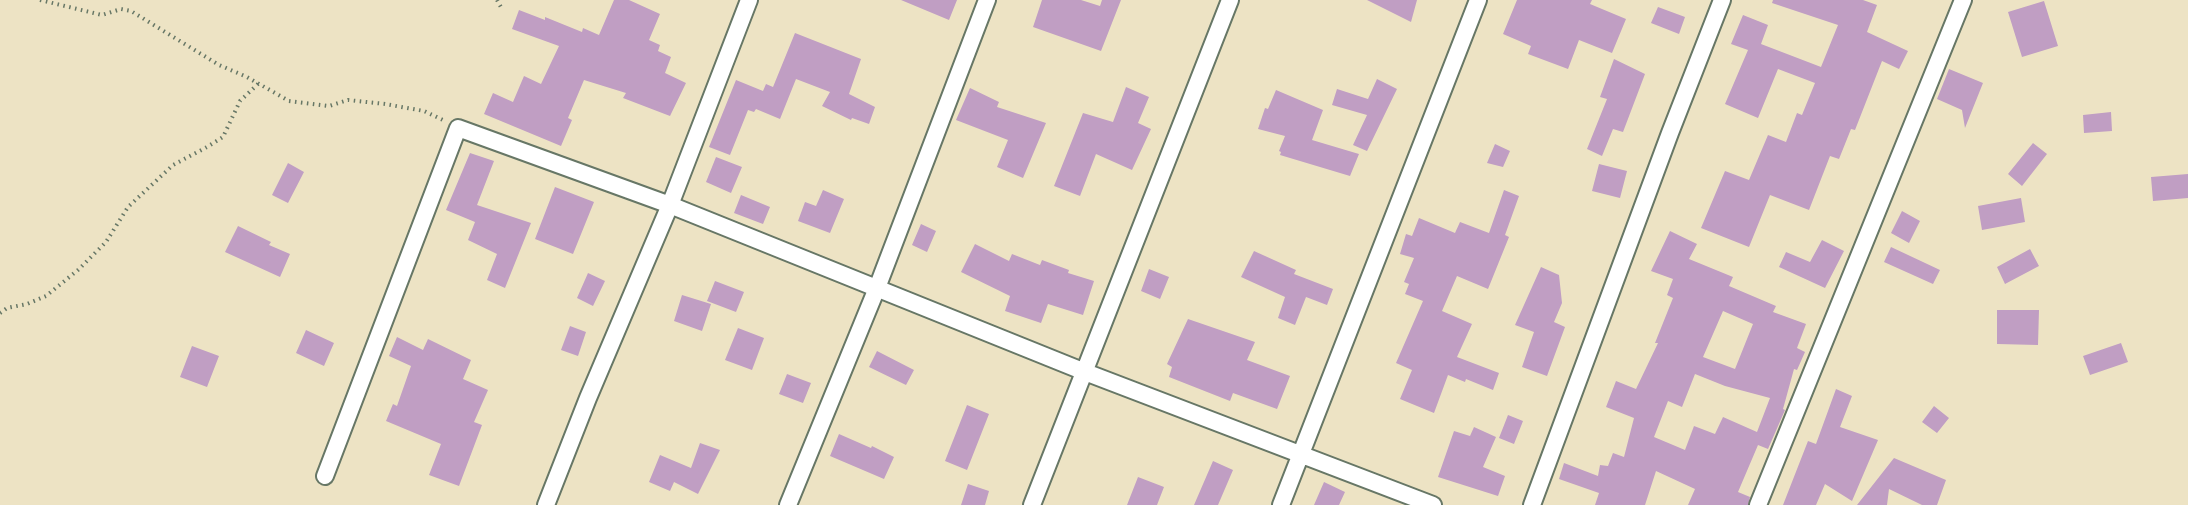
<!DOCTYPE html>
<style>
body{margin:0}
canvas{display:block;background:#ede3c4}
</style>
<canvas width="2188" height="505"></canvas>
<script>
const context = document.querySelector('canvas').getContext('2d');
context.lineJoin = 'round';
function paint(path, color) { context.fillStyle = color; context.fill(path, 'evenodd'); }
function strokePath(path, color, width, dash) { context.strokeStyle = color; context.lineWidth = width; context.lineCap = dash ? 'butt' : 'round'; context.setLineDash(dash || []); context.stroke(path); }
const building = new Path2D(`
 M614,0H629L660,14L649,40L660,45L658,51L671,57L665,73L686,83L670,116L623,98L626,93L584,80L568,118L572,120L561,146L484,114L493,93L513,102L524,76L541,84L559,46L512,29L519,10L545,20V17L582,32L583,28L599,35Z
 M901,0H957L949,20Z
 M1042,0H1081L1100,6L1102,0H1121L1101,51L1033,27Z
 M1367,0H1417L1411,22Z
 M1517,0H1592L1590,4L1626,19L1612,53L1579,40L1568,69L1528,54L1531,46L1503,34Z
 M1773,0H1863L1877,5L1867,32L1908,51L1899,69L1882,61L1855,130L1851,129L1839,159L1830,156L1809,210L1770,195L1749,247L1701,228L1725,171L1749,180L1768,135L1786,142L1797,113L1802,115L1815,83L1778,69L1758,118L1725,104L1748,50L1731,44L1743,15L1768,25L1761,44L1821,67L1838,25L1772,3Z
 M2044,1L2058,46L2022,57L2008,12Z
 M1658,7L1685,17L1679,34L1651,23Z
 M795,33L861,59L849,94L875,107L869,124L852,118L851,120L822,106L830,92L796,79L780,119L756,109L754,112L748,110L730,155L709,147L736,80L763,91L766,84L773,87Z
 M1614,59L1645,74L1623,132L1613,129L1602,156L1587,149L1607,99L1600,97Z
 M1949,69L1983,83L1965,128L1962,110L1937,99Z
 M1377,79L1397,89L1367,151L1353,145L1367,115L1332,105L1337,89L1368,99Z
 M1126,87L1149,97L1138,123L1151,129L1132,170L1096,154L1080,196L1054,186L1083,113L1113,122Z
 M970,88L999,102L997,107L1046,123L1023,178L997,167L1008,140L956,120Z
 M1276,90L1323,110L1312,140L1359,154L1350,176L1280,155L1281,152L1279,151L1285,136L1258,129L1265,108L1268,109Z
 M2111,112L2112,131L2084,133L2083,115Z
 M2033,143L2047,154L2022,186L2008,174Z
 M1495,144L1510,151L1503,167L1487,163Z
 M470,153L494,161L477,205L531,223L505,288L487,280L497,254L468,240L475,222L446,210Z
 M716,157L742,167L731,193L706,182Z
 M288,163L304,172L288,203L272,195Z
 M1599,164L1627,171L1620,198L1592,191Z
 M2188,174V198L2153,201L2151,177Z
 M555,187L594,202L573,254L535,239Z
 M823,190L844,199L830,233L798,221L805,202L816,206Z
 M1504,190L1519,196L1505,235L1509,237L1488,289L1457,276L1442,311L1472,324L1457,357L1499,373L1493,390L1466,379L1465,382L1448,375L1434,413L1400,399L1412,370L1396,363L1423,301L1405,294L1409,284L1404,282L1414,258L1400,254L1406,234L1412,236L1419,218L1455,233L1460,222L1489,233Z
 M741,195L770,207L763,224L734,213Z
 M2021,198L2025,222L1982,230L1978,206Z
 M1902,211L1920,221L1909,243L1891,233Z
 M921,224L936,231L927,252L912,245Z
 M238,226L271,242L269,245L290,254L280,277L225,252Z
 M1670,231L1697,244L1689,259L1733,277L1729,286L1776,306L1773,312L1806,324L1797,348L1805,352L1797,370L1794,369L1783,409L1785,410L1768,449L1758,445L1738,492L1750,497L1748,505H1688L1695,489L1656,471L1645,505H1595L1599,493L1559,479L1564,463L1598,476L1600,465L1608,466L1613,453L1624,457L1634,418L1606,407L1616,381L1636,389L1658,343H1655L1673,298L1667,295L1673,279L1651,271ZM1723,311L1753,324L1735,369L1703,357ZM1695,374L1725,386L1770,398L1757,432L1723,417L1715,434L1694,426L1685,450L1654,437L1668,401L1682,407Z
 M1822,240L1844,251L1825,288L1779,267L1786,252L1810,262Z
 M975,244L1009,261L1012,254L1040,265L1042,260L1069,270L1068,273L1094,281L1083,315L1048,304L1041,323L1005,311L1010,296L961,272Z
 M1891,247L1940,270L1933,284L1884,262Z
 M2030,249L2039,266L2005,284L1997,267Z
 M1254,251L1296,270L1294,274L1333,289L1327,305L1306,297L1295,325L1278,318L1285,297L1241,277Z
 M1541,267L1559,275L1562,303L1554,322L1565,327L1547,376L1522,367L1534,332L1515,325Z
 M1149,269L1169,277L1160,299L1141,291Z
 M588,273L605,281L593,306L577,298Z
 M715,281L744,292L736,312L707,301Z
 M682,295L711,304L702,331L674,321Z
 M1997,310H2039L2038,345L1997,344Z
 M1188,319L1255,342L1247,360L1290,376L1277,409L1233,393L1230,401L1169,377L1172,367L1167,364Z
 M570,326L586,332L578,356L561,350Z
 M738,328L764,338L752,370L725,360Z
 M306,330L334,343L324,366L296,353Z
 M397,337L423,350L428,339L471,360L463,379L488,390L474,422L482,425L459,486L429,475L441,444L386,421L393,404L397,406L411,366L389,356Z
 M2121,343L2128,362L2090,375L2083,356Z
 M192,346L219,356L207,387L180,377Z
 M877,351L914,370L906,385L869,367Z
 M787,374L811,383L803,403L779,394Z
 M1836,389L1852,396L1840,427L1878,440L1852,501L1825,484L1816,505H1783L1808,441L1816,444Z
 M967,405L989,414L967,470L945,461Z
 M1934,406L1949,418L1937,433L1922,422Z
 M1508,415L1523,421L1514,444L1499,438Z
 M1474,427L1496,437L1483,467L1505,476L1498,496L1438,477L1454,431L1470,436Z
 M839,434L871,448L872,446L894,457L884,479L830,456Z
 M700,443L720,450L698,494L674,482L670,491L649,482L660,455L691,468Z
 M1894,458L1946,480L1937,505H1922L1889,489L1887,505H1857Z
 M1213,461L1233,470L1218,505H1194Z
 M1138,477L1164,487L1157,505H1127Z
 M1324,482L1345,492L1339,505H1314Z
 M968,484L989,491L985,505H961Z`);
const path = new Path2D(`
 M40,0L102,15L121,9L131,11L219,65L247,77L289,101L329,106L348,100L385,104L424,111L443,120
 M497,0L502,9
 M0,313L7,308L27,304L46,296L78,270L106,242L128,207L173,165L207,147L223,137L240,101L259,83`);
const street = new Path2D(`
 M325,476L458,128L670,205L1085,372L1433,505
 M546,505L588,398L670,205L749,0
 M788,505L877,288L987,0
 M1032,505L1230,0
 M1281,505L1478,0
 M1532,505L1670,133L1722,0
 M1758,505L1963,0`);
paint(building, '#c09ec3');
strokePath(street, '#677766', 20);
strokePath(path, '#677766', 4, [1.5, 4.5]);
strokePath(street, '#fff', 16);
</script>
